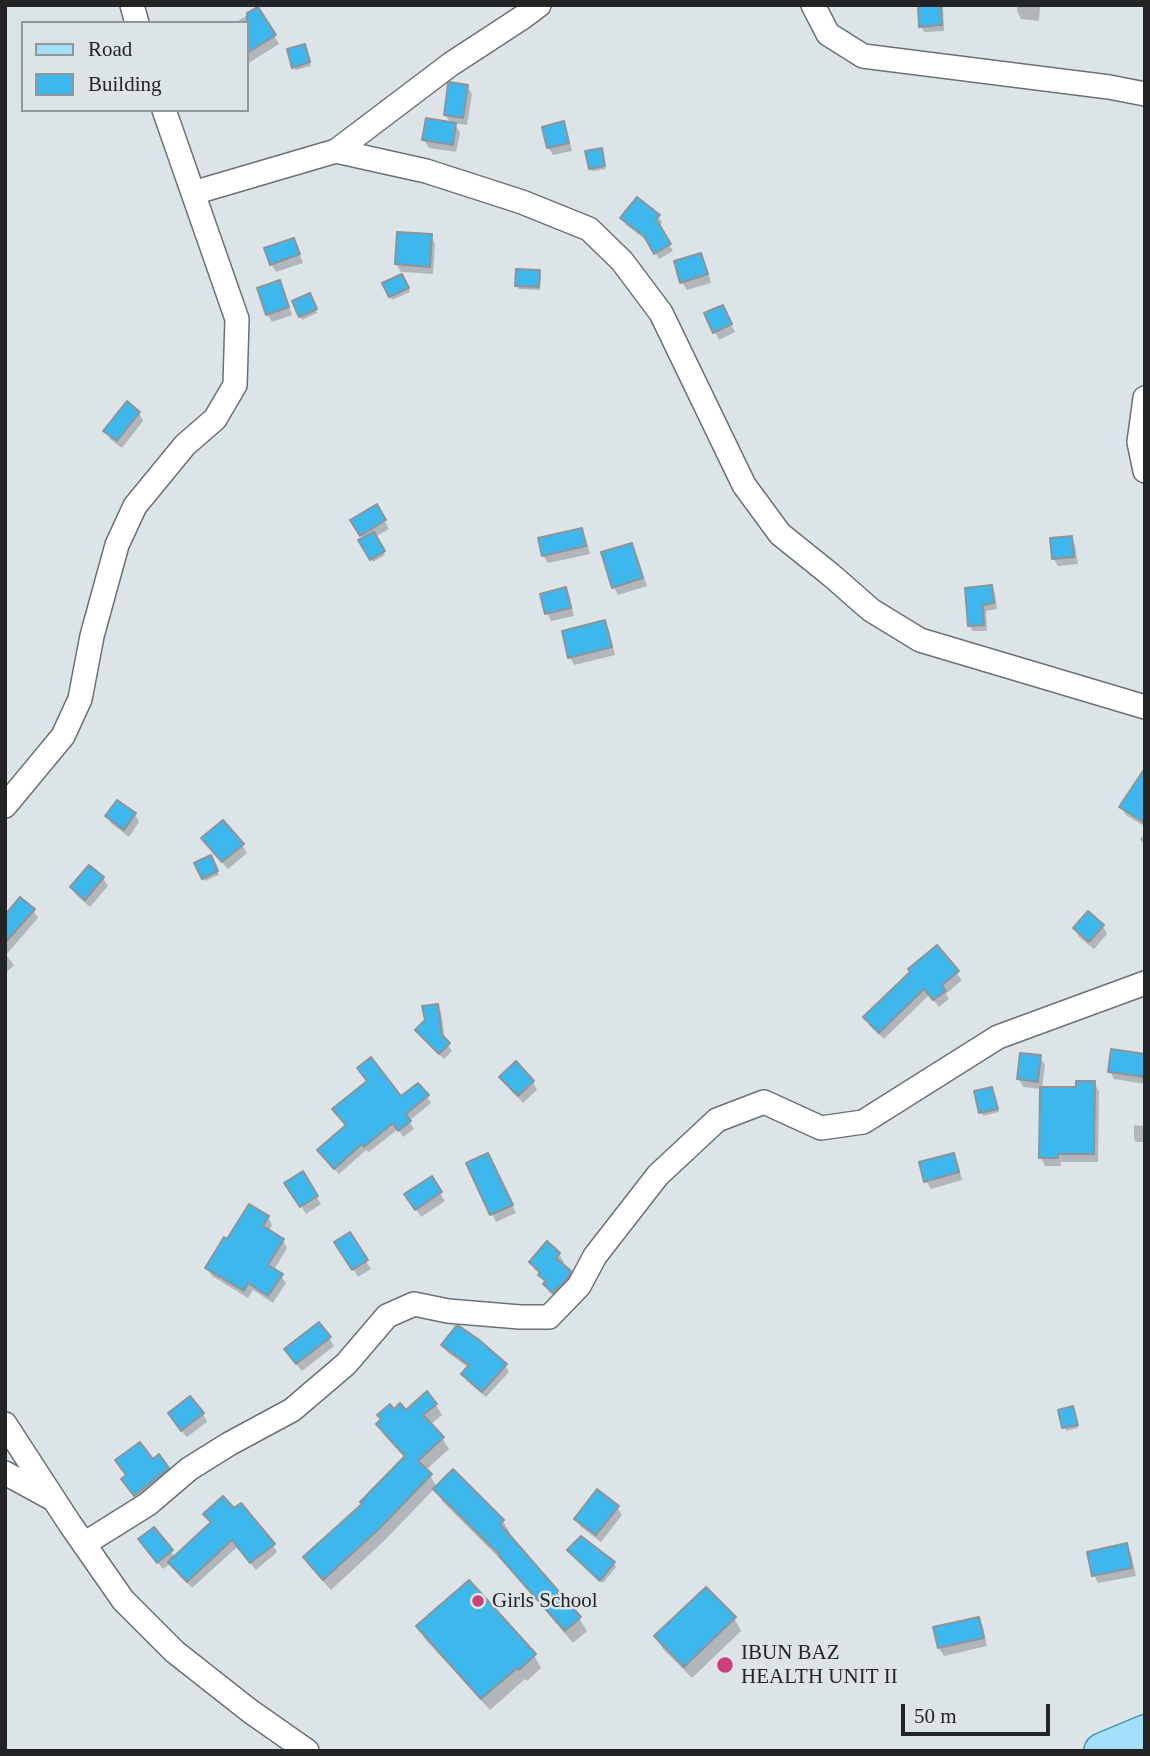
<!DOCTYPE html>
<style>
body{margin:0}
#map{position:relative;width:1150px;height:1756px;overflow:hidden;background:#dde4e8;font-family:"Times New Roman",serif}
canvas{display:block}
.frame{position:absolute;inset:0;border:7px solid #222426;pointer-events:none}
.legend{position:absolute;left:21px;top:21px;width:228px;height:91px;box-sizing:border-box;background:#dde4e8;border:2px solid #92979a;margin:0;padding:9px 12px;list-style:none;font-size:21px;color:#222426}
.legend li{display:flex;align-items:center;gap:14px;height:35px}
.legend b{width:35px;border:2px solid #92979a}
.scale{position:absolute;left:901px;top:1704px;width:149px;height:32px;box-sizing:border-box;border:4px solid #222426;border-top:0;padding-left:9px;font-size:21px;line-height:24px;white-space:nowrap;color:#222426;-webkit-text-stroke:5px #dde4e8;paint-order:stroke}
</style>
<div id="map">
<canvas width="1150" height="1756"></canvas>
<div class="frame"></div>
<ul class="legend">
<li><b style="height:9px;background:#a3dffb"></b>Road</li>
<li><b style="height:19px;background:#3db7ec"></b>Building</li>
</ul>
<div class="scale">50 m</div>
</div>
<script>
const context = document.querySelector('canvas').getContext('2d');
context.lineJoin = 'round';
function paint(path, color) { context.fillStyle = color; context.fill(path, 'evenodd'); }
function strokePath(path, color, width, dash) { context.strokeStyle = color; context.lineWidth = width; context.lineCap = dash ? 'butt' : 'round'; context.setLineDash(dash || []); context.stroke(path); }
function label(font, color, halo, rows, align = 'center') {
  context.font = font + ' "Times New Roman",serif'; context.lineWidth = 5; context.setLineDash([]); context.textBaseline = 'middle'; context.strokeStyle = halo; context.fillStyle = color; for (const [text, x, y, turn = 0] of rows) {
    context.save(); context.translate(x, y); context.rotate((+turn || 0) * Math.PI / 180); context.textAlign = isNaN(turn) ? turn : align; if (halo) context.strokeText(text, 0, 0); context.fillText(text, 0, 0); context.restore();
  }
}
const shadow = new Path2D(`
 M920,5H943L944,31L924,32L921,26Z
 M1017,5H1040L1039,21L1021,19L1017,11Z
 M257,9L279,44L247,64V23H235Z
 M306,49L311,66L296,70L294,67Z
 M467,86L472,94L467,125L454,123L460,133L456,152L429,148L424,140L451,124L445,114Z
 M563,123L567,131L572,151L553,155L548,147Z
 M601,150L606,169L592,171L590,168Z
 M658,216L662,223L659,227L673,251L659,259L650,243L626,225L622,218Z
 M431,236L435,244L433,274L401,272L396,264Z
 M294,240L303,263L276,272L271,264Z
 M700,255L705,262L711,283L687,290L682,282Z
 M539,272L541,275L540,290L519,289L517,285Z
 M401,276L410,292L392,300L385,284Z
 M280,282L284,290L292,315L272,322L267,314Z
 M309,296L317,313L302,320L294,302Z
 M726,315L735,332L719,340L715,332Z
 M139,413L143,421L122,448L110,439L106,431Z
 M376,506L389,529L375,537L385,555L373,562L361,541L364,539L353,520Z
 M581,530L586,538L590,554L548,563L543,555Z
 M1071,538L1075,545L1078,564L1058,566L1054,559Z
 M632,545L636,553L647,586L618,595L614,587Z
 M991,587L995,593L997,609L986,611L987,631H973L969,625Z
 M565,589L570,597L574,616L551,621L547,613Z
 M604,622L609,630L615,655L574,665L570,657Z
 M1121,807L1145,821L1142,825L1126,815Z
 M135,814L139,822L129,837L112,824L107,816Z
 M1145,833V845L1140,839Z
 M242,845L247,853L228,869L208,846Z
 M210,858L219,875L205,881L197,864Z
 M103,878L108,886L90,907L77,896L72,888Z
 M33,910L38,918L6,955L14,965L5,974V918Z
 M1103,926L1107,934L1094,949L1079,937L1075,929Z
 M937,948L962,980L946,994L949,999L939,1007L929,995L884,1039L870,1026L865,1018Z
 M437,1006L441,1012L445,1040L452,1051L444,1059L421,1037L417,1030Z
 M1145,1056V1084L1114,1079L1110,1071Z
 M1040,1057L1045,1065L1042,1089H1077L1094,1083L1099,1091L1098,1162H1061V1166H1045L1041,1158V1089L1023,1087L1019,1079Z
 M501,1077L533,1082L537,1090L523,1103L506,1085Z
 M992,1089L999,1112L983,1116L981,1112Z
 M427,1096L431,1103L409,1121L414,1129L403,1137L398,1129L369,1152L366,1150L339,1174L324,1157L347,1127L334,1110Z
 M1134,1125L1145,1126V1142H1136L1134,1139Z
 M953,1155L958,1163L962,1180L931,1189L926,1181Z
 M492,1163L516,1213L496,1222L468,1164Z
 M303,1174L321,1204L306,1214L287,1183Z
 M431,1178L445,1201L421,1217L411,1202Z
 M268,1217L272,1225L268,1232L283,1240L287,1248L274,1270L281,1276L286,1283L273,1303L253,1290L248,1298L212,1276L207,1268L228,1242Z
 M349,1234L371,1269L358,1277L337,1242Z
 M547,1244L559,1254L564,1262L561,1265L570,1272L574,1280L558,1299L549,1292L540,1274L535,1270L531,1262Z
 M329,1338L334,1346L302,1371L291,1358Z
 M443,1346L505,1365L509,1372L486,1397L467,1381L463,1374L469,1368L447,1352Z
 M436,1405L442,1415L430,1425L442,1438L449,1449L426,1470L430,1475L437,1487L503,1521L510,1533L508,1536L579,1618L587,1631L573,1643L505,1564L442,1501L435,1488L385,1540L331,1590L312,1569L305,1558L364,1505L406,1459L384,1435L378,1424L394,1411L405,1412Z
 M1060,1411L1074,1412L1078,1428L1066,1431Z
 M203,1414L207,1422L187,1437L174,1422Z
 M152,1462L168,1469L175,1481L142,1507L123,1480Z
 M617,1507L622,1515L601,1542L581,1527L576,1519Z
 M205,1514L273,1545L277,1552L256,1570L237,1547L192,1588L174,1569L171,1563L163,1569L145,1547L171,1551L175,1557L212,1524Z
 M581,1538L614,1563L616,1567L603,1583L590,1572Z
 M1126,1545L1131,1553L1136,1576L1098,1583L1094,1575Z
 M734,1618L741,1631L692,1678L663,1649L656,1636Z
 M978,1619L983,1627L987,1646L944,1656L939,1648Z
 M418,1626L534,1655L541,1668L527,1681L525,1679L490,1710L425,1639Z`);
const building = new Path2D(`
 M941,5L942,25L919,27L918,6Z
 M258,7L276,35L247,53V13Z
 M305,44L310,62L292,68L287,49Z
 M450,82L468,85L463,118L444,115L448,84Z
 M426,118L456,123L453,145L422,140Z
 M564,121L569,143L547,148L542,127Z
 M602,148L605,166L589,169L585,151Z
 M637,197L660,215L656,219L671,244L654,254L644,236L620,218Z
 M397,232L432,234L430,267L395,264Z
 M294,238L300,254L270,265L264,248Z
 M701,253L708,274L680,283L674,261Z
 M516,269L540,270L539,287L515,286Z
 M402,274L409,288L389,297L382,283Z
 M280,280L289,307L266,315L257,288Z
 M310,293L317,309L299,317L292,301Z
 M723,305L732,324L713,333L704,313Z
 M127,401L140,412L117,441L103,431Z
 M377,504L386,520L360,536L350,520Z
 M582,528L586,546L542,556L538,538Z
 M374,532L385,551L370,560L358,540Z
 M1072,536L1074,557L1052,559L1050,538Z
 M632,543L643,578L612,588L601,552Z
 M992,585L994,603L983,605L984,625L968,626L965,588Z
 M566,587L571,608L545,614L540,594Z
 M605,620L612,647L568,658L562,631Z
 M1145,768V823L1119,807Z
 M117,800L136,813L124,830L105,816Z
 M223,820L244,844L222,862L201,838Z
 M211,855L218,871L202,879L194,863Z
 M89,865L104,877L85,900L70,887Z
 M20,897L35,909L5,943V915Z
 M1088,911L1104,925L1089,942L1073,928Z
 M937,945L959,971L942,985L946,991L933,1000L924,989L879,1033L863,1017L910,972L908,969Z
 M438,1004L442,1035L450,1043L439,1054L415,1030L425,1020L422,1006Z
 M1111,1049L1145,1054V1077L1108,1072Z
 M1020,1053L1041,1055L1038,1082L1017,1079Z
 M371,1057L401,1096L418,1083L429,1095L406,1114L411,1121L398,1131L393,1123L364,1147L362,1144L334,1169L317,1150L346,1125L332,1109L367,1081L357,1068Z
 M516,1061L534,1081L518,1096L499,1077Z
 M1076,1081H1095L1094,1154H1058V1158H1039L1040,1087H1076Z
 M992,1087L998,1109L979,1113L974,1091Z
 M488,1153L513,1205L490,1215L466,1163Z
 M954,1153L959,1172L924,1182L919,1162Z
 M303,1171L318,1196L300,1207L284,1183Z
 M432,1176L442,1192L415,1210L404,1194Z
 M249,1204L269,1216L263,1226L284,1239L268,1265L283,1274L268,1296L248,1283L244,1291L205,1268L224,1237L227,1239Z
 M350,1232L368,1260L352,1270L334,1242Z
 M547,1241L560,1253L556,1258L571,1271L568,1278L553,1293L543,1284L546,1281L538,1275L540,1272L529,1262Z
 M319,1322L331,1337L296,1364L284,1349Z
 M456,1326H459L478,1339L507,1364L482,1392L461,1374L469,1365L441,1345Z
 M427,1391L437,1404L423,1415L444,1437L418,1461L432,1474L379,1529L323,1580L303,1557L362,1504L360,1502L405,1456L376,1424L381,1419L377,1415L390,1404L394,1409L400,1403L406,1410Z
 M190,1396L204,1413L181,1431L168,1413Z
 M1073,1406L1078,1425L1062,1428L1058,1410Z
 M140,1442L153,1459L159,1454L169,1468L134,1496L121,1479L126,1475L115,1460Z
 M453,1469L504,1520L500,1524L581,1617L565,1631L499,1556L500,1555L433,1489Z
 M597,1489L619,1506L596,1535L574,1519Z
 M223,1496L234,1508L241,1503L275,1544L250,1563L232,1540L187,1582L168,1562L211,1522L203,1514Z
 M154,1527L173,1550L157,1563L138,1539Z
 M581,1536L615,1562L600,1581L567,1550Z
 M1127,1543L1132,1568L1092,1576L1087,1552Z
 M469,1580L536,1654L519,1670L517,1668L481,1699L416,1626Z
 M706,1587L736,1617L684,1667L654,1636Z
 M979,1617L984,1638L938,1648L933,1627Z`);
const street = new Path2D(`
 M132,5L137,23
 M813,5L828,34L863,56L1109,87L1145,94
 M336,151L451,64L523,17L539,5
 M193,193L336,151L426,171L522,202L589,229L622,261L661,313L744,485L780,534L831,575L871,610L920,640L1145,707
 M1145,398L1139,442L1145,471
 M5,806L63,736L80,699L92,636L117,545L135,506L185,445L215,419L235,385L237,319L164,110
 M5,1424L70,1524L123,1600L175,1652L250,1711L307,1751
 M5,1473L51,1498
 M84,1544L148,1504L189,1469L229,1444L292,1410L346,1364L387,1316L414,1304L448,1311L520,1317H549L579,1286L595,1256L658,1175L717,1120L764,1102L821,1128L863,1122L998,1037L1145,983`);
const primary = new Path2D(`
 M1102,1751L1145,1733`);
const markers = [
 [478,1601,7,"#ca417d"],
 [725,1665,9,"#ca417d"]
];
const poiNames = [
 ["Girls School",492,1601],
 ["IBUN BAZ",741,1653],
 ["HEALTH UNIT II",741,1677]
];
paint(shadow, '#0003');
paint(building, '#3db7ec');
strokePath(building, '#8e9498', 2);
strokePath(street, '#6b7174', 26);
strokePath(primary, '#4e90af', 38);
strokePath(street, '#fff', 23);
strokePath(primary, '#a3dffb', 35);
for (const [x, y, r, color] of markers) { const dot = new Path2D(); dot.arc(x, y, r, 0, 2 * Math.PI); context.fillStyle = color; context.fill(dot); strokePath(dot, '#dde4e8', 2.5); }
label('21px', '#222426', '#dde4e8', poiNames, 'left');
</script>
